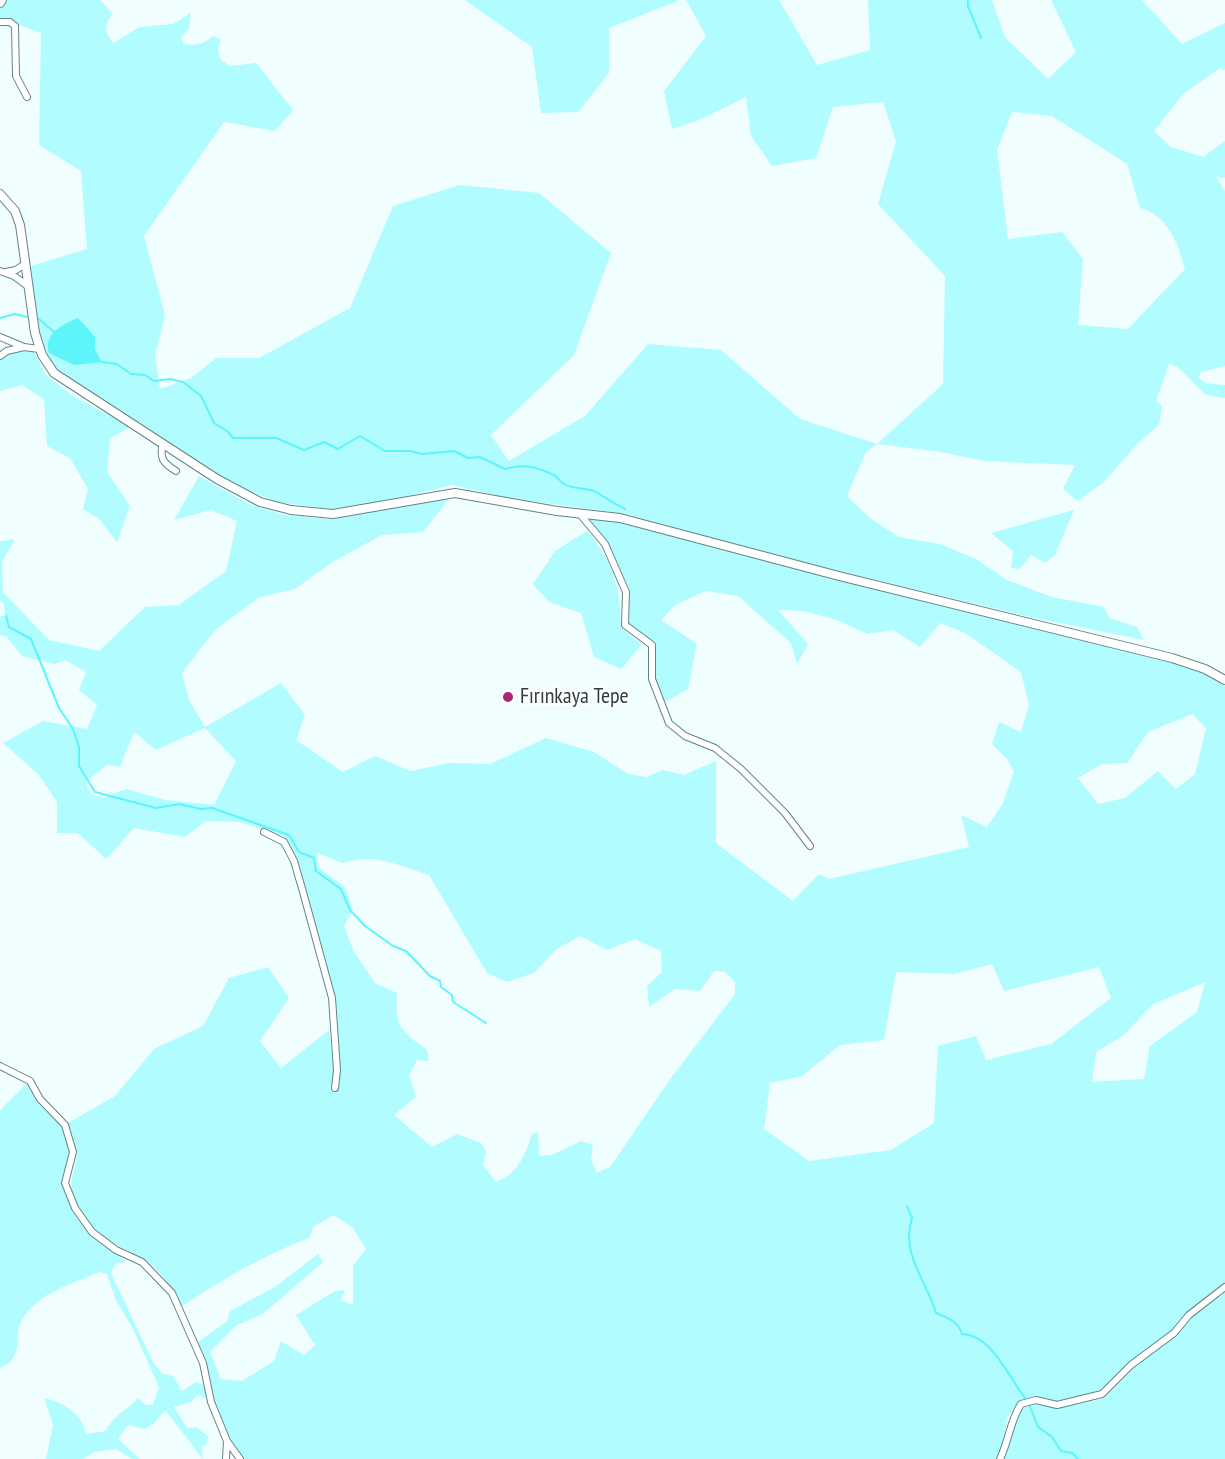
<!DOCTYPE html>
<meta charset="utf-8">
<style>
body{margin:0}
canvas{display:block;background:#f1feff}
</style>
<canvas width="1225" height="1459"></canvas>
<script>
const context = document.querySelector('canvas').getContext('2d');
context.lineJoin = 'round';
function paint(path, color) { context.fillStyle = color; context.fill(path, 'evenodd'); }
function strokePath(path, color, width, dash) { context.strokeStyle = color; context.lineWidth = width; context.lineCap = dash ? 'butt' : 'round'; context.setLineDash(dash || []); context.stroke(path); }
function label(font, color, halo, rows, align = 'center') {
  context.font = font + ' "PT Sans Narrow",sans-serif'; context.lineWidth = 5; context.setLineDash([]); context.textBaseline = 'middle'; context.strokeStyle = halo; context.fillStyle = color; for (const [text, x, y, turn = 0] of rows) {
    context.save(); context.translate(x, y); context.rotate((+turn || 0) * Math.PI / 180); context.textAlign = isNaN(turn) ? turn : align; if (halo) context.strokeText(text, 0, 0); context.fillText(text, 0, 0); context.restore();
  }
}
const green = new Path2D(`
 M4,0H100L113,14C103,25 105,32 113,43L140,27L173,24L191,13L189,28L181,38L184,44C196,46 203,44 213,36L221,39L218,48L220,59L230,66L256,63L293,110L275,131L224,122L144,236L165,315L155,356L160,389L191,378L216,358H259L350,308L393,206L460,185L539,193L611,253L574,355L491,435L509,461L585,416L648,344L721,350L800,419L877,444L943,384L945,276L878,204L896,141L883,102L833,107L816,158L772,166L751,136L746,97L699,120L672,129L664,91L706,36L686,0H779L817,65L870,50L868,0H992L1005,37L1048,79L1076,52L1051,0H1142L1182,44L1225,23V70L1220,68L1182,95L1154,131L1171,147L1203,157L1225,141V178L1216,177L1225,191V366L1201,372L1198,378L1206,383L1225,385V398L1206,395L1178,367L1169,364L1156,401L1162,406L1159,425L1137,444L1104,482L1078,501L1063,489L1075,465L984,461L941,452L878,444L866,452L847,496L870,518L899,537L940,544L976,559L1007,580L1052,597L1104,607L1109,618L1137,627L1144,640L1030,617L773,555L625,514L508,498L452,485L396,499L331,509L277,502L236,485L203,465L143,425L60,373C31,340 35,308 31,266L87,249L81,171L39,145L41,33L0,18V6ZM1012,112L1052,116L1127,164L1140,208C1168,215 1178,244 1185,269L1128,329L1078,325L1083,259L1062,232L1008,239L997,150Z
 M465,0H680L609,28V73L578,112L541,113L532,47Z
 M22,351L34,352L46,375L73,396L131,427L110,438L107,472L130,506L117,542L99,519L83,509L88,489L70,458L47,446L44,399L22,385L0,391V360L8,353Z
 M199,476L251,505L286,515L330,519L449,499L423,532L382,535L331,563L295,589L258,598L215,630L182,673L189,700L205,727L281,683L305,715L296,740L343,772L375,756L410,771L450,763L490,764L546,738L594,752L628,774L647,777L663,770L684,775L716,761V843L793,901L819,874L829,879L969,847L961,815L987,827L1002,805L1014,772L1007,759L992,744L999,722L1021,732L1029,705L1021,672L965,633L940,623L920,647L893,630L867,634L837,620L804,611L778,610L808,644L797,664L791,643L738,596L706,591L675,605L661,620L697,644L688,689L667,701L662,700L654,679L655,644L628,624L629,588L608,542L585,517L613,520L844,582L1171,662C1190,668 1209,673 1225,686V1284L1101,1392L1056,1402L1035,1396L1019,1402L1007,1418L1003,1444L996,1459H243C218,1424 208,1384 197,1343L227,1321L230,1311L275,1287L318,1254L323,1262L263,1314L237,1325L210,1352L221,1379L242,1381L274,1361L281,1341L304,1355L315,1345L296,1315L335,1291L345,1290L341,1300L353,1305V1266L366,1249L353,1228L334,1215L314,1226L309,1238C264,1255 221,1280 181,1307C174,1289 159,1268 142,1258C113,1242 96,1239 79,1207C62,1177 79,1173 76,1150C75,1141 71,1131 68,1123L115,1096L154,1049L203,1026L229,978L268,967L289,998L260,1041L281,1068L329,1030L334,1071L332,1090H337L340,1069L335,996L297,861L283,836L240,822L206,821L185,837L134,828L106,859L78,833H57V802L39,775L3,743L43,721L87,729L97,705L79,690L86,672L65,660L54,664L22,656L7,637L0,635V616H5L4,604L0,600V541L15,539L2,562L3,592L49,640L99,651L145,607L179,605L226,571L237,521L211,510L174,520ZM1192,714L1206,728L1195,774L1176,789L1158,771L1125,798L1098,804L1078,778L1102,764L1127,763L1148,732ZM205,728L236,761L214,805L166,800L126,789L103,798L91,794L85,782L107,765L120,767L134,732L156,750ZM317,853L343,863C372,852 401,866 429,875L487,973L507,982L534,973L557,949L580,936L607,950L635,939L661,951L662,972L647,986L649,1007L675,989L700,991L714,971L725,972L735,982V994L671,1078L610,1167L597,1173L591,1160L593,1145L581,1141L552,1155L539,1156L538,1132L532,1134C525,1155 519,1173 496,1182L483,1165L486,1152L481,1143L457,1134L432,1147L394,1115L416,1097L409,1075L417,1060L429,1061L427,1050C400,1029 395,1028 397,993L375,983L354,952L344,926L353,910L345,887L319,868ZM992,964L1004,991L1099,967L1111,998L1051,1044L986,1060L976,1036L938,1046L934,1123L891,1150L809,1161L764,1129L770,1083L802,1076L840,1045L884,1040L896,972L955,974ZM1205,982L1197,1012L1150,1046L1144,1079L1092,1082L1096,1052L1124,1035L1152,1005Z
 M1074,510L1055,555L1045,563L1031,555L1020,569L1011,568L1013,551L991,533Z
 M587,531C614,563 620,588 621,628L642,644L621,669L594,657L581,613L549,602L533,584L555,551Z
 M27,1083L37,1102L63,1127L70,1151L62,1184L72,1211L90,1235L126,1261L115,1264L111,1273L153,1362L163,1374L173,1376L182,1391L196,1382L204,1385L208,1399L197,1395L191,1402L174,1407L187,1428L196,1427L208,1436L207,1443L202,1447L203,1459L165,1410L154,1423L145,1429L128,1425L118,1439L140,1459H132L116,1449L94,1452L83,1459H46L53,1425L44,1398C64,1403 82,1413 86,1434L106,1431C116,1412 125,1413 138,1398L146,1405L153,1404L159,1387L132,1327L116,1300L107,1274L100,1272C74,1283 37,1293 22,1320C12,1337 26,1357 0,1368V1110Z
 M1225,1292V1459H1003C1011,1441 1012,1423 1024,1407L1036,1404L1060,1408L1102,1399L1132,1368L1176,1335L1190,1317Z`);
const water = new Path2D(`
 M78,318L95,337V350L102,362L74,365L49,353C43,334 63,324 78,318Z`);
const stream = new Path2D(`
 M968,0V6L981,38
 M0,318L15,314L27,317
 M39,319L54,332
 M102,362L117,364L131,374L145,375L154,381L170,379L183,382L201,396L214,423L227,431L233,438H276L304,450L324,442L338,449L360,436L385,451H410L422,454L454,451L468,458L480,457L505,469C523,463 537,467 554,475C558,477 560,482 564,484C573,490 587,487 596,492C606,498 614,504 625,509
 M6,616L9,627L31,639L59,708L73,729L79,747V766L95,792L156,808L179,804L201,809L212,808L289,835L299,852L314,858L316,871L341,889L350,910L365,926L393,946L406,951L430,976L440,981L441,987L452,995L453,1002L486,1023
 M907,1206L912,1218C900,1253 927,1282 936,1313C948,1318 958,1321 962,1334C991,1334 1010,1379 1025,1398
 M1029,1404L1038,1427L1052,1437L1061,1451L1072,1453L1078,1459`);
const minor = new Path2D(`
 M0,22H10L15,26L16,76L27,97
 M0,271L14,276L29,287
 M6,272L16,270L26,263
 M0,337L24,347L39,349
 M0,356L7,351L24,347
 M163,443C159,458 163,463 176,471
 M579,513L605,544L626,592L625,625L652,645V679L669,723L685,736L715,748L741,769L785,813L810,846
 M264,832L284,842L294,861L303,892L332,998L337,1070L335,1088
 M0,1066L30,1081L40,1099L65,1125L73,1152L65,1183L75,1208L92,1232L116,1250L142,1262L172,1293L203,1363L211,1402L227,1441L226,1459
 M227,1441L240,1459
 M1000,1459C1009,1440 1010,1421 1021,1404L1036,1400L1057,1405L1102,1394L1131,1365L1174,1333L1189,1315L1225,1287`);
const tertiary = new Path2D(`
 M0,3L2,0
 M0,194L15,211L20,225L35,333L42,355L54,373L217,479L260,502L291,510L333,514L455,493L557,511L620,518L839,576L1172,658L1205,669L1225,680`);
const markers = [
 [508,697,6,"#a92876"]
];
const poiNames = [
 ["Fırınkaya Tepe",520,697]
];
paint(green, '#b1fcff');
paint(water, '#5df4fa');
strokePath(stream, '#5df4fa', 2);
strokePath(minor, '#648485', 8);
strokePath(tertiary, '#648485', 10);
strokePath(minor, '#fff', 6);
strokePath(tertiary, '#fff', 8);
for (const [x, y, r, color] of markers) { const dot = new Path2D(); dot.arc(x, y, r, 0, 2 * Math.PI); context.fillStyle = color; context.fill(dot); strokePath(dot, '#fff', 2); }
label('22px', '#303e3e', '#fff', poiNames, 'left');
</script>
